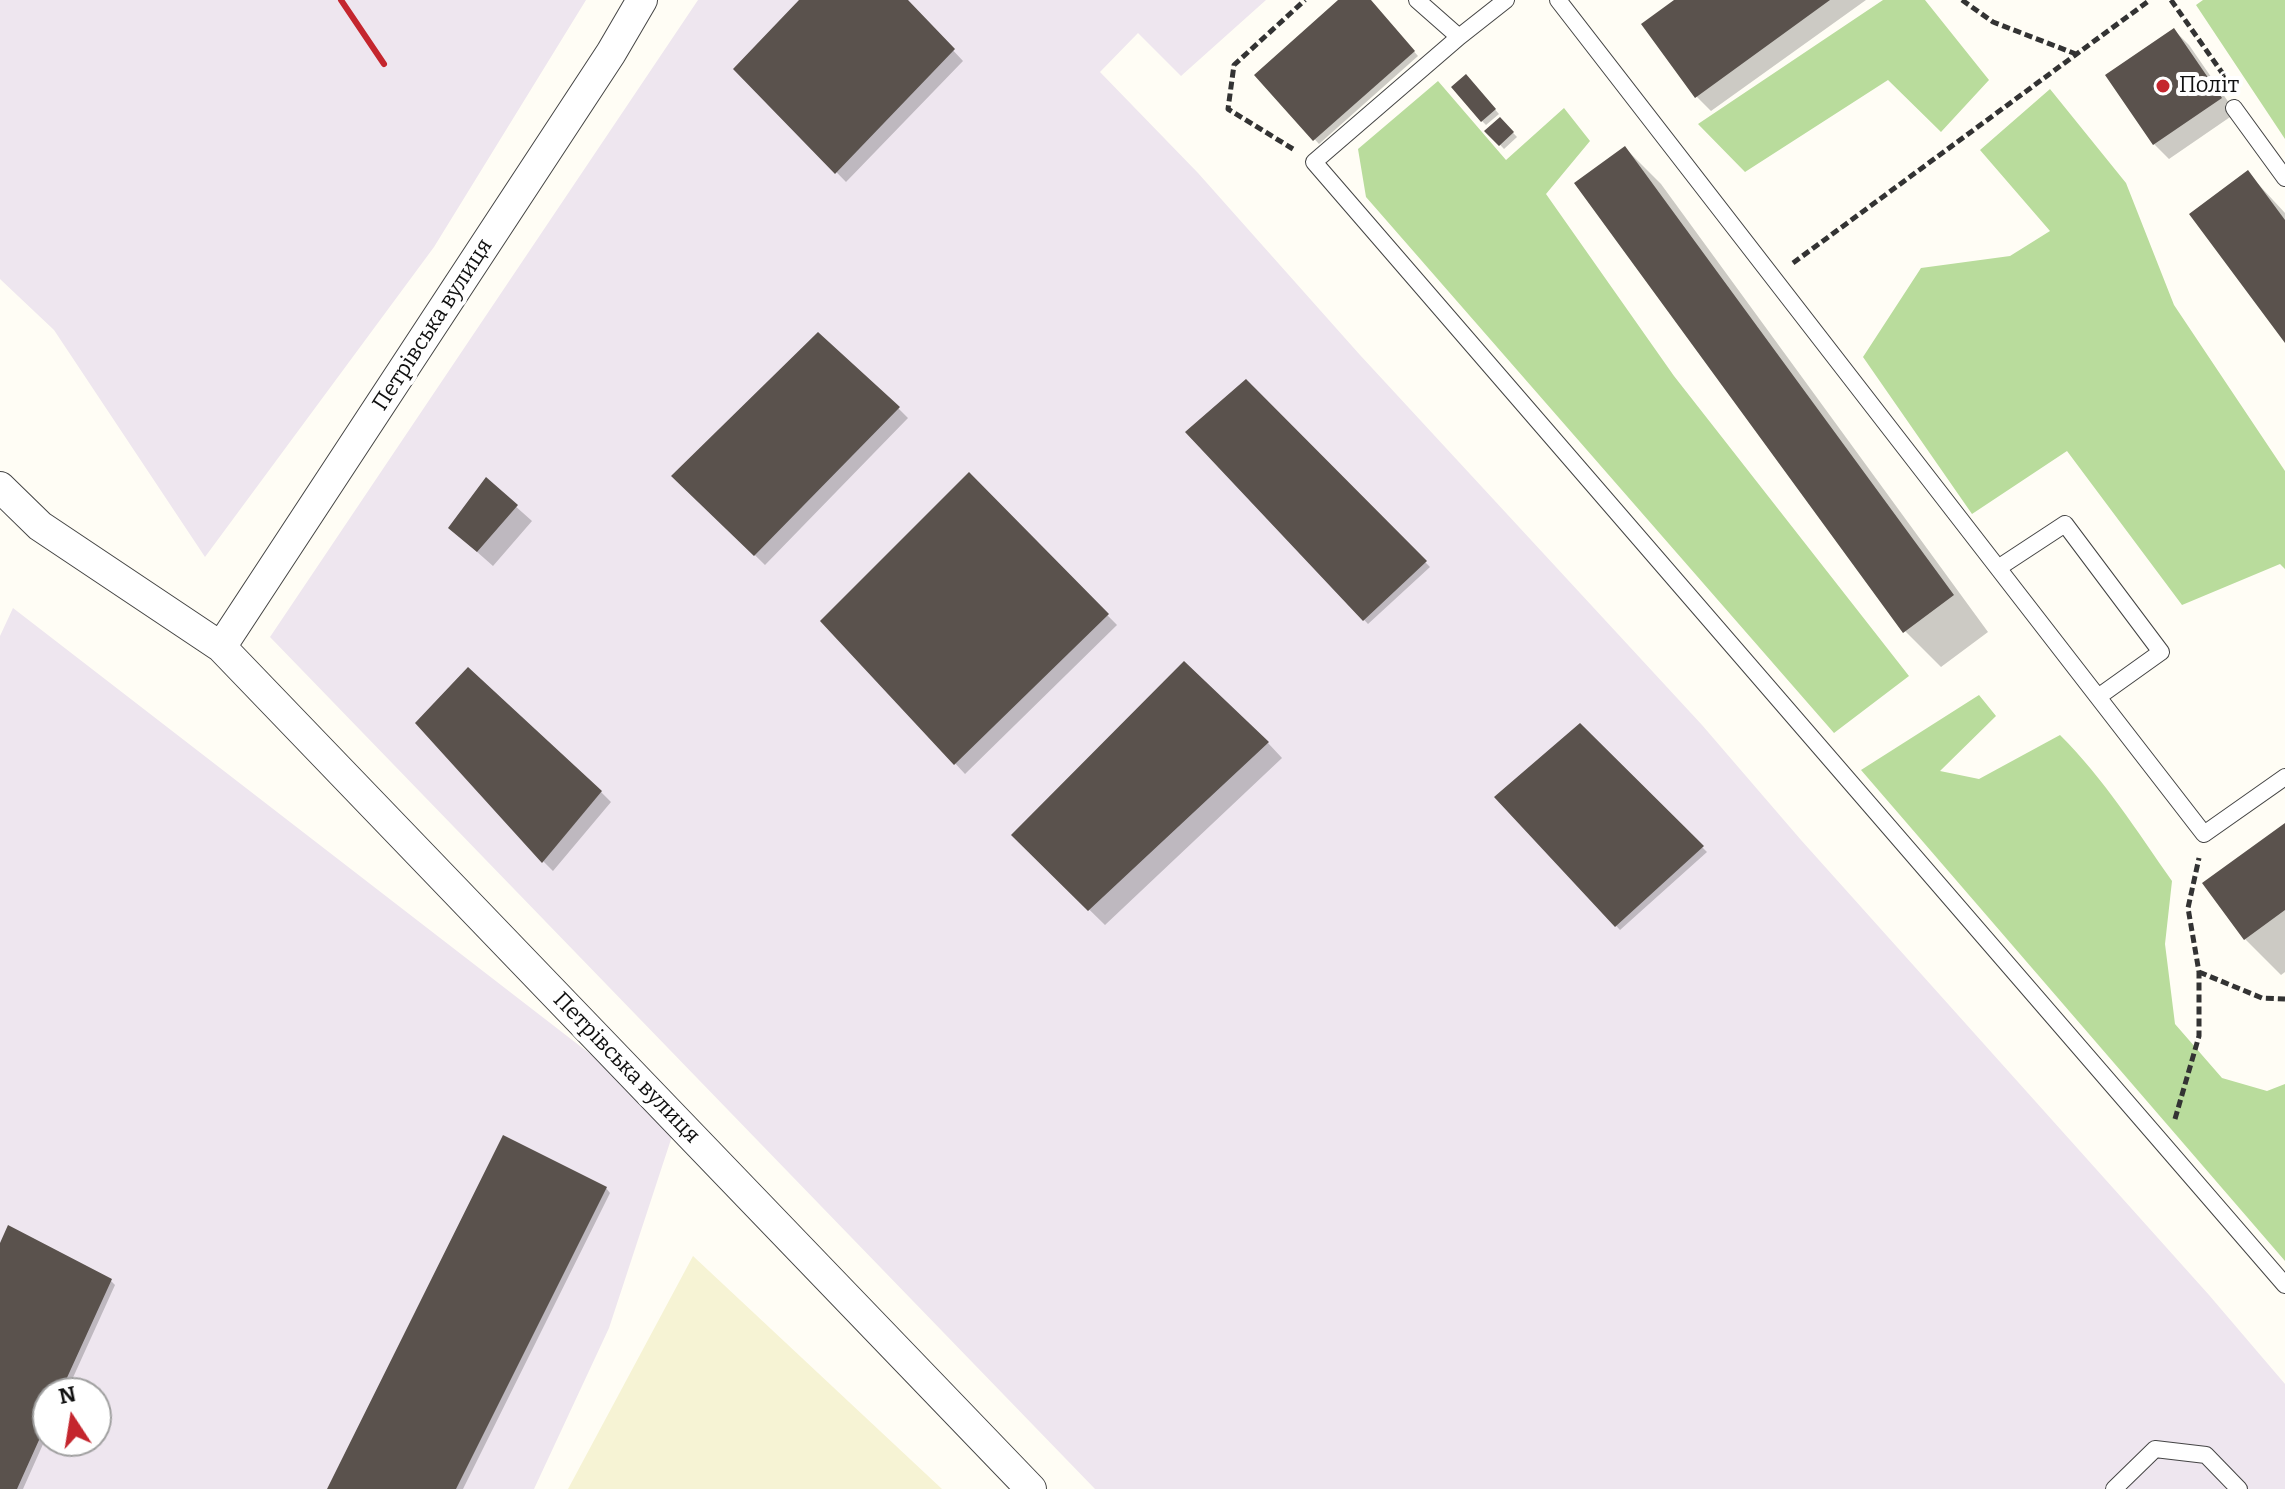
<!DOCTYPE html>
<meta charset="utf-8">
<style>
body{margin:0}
#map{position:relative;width:2285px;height:1489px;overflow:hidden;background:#fffdf5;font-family:Bitter,serif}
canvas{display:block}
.north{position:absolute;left:32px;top:1377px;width:80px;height:80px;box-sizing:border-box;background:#fff;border:2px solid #a0a0a0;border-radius:50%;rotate:348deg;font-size:22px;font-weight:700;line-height:32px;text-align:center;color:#111}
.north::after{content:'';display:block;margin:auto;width:28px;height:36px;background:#c4262e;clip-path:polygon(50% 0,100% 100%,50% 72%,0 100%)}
</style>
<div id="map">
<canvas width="2285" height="1489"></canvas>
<div class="north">N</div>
</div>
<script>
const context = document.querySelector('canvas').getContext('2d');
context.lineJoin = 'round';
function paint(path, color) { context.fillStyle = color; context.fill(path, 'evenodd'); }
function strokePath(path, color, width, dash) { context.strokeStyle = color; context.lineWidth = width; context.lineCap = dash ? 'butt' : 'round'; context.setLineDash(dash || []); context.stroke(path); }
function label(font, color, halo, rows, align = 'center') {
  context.font = font + ' Bitter,serif'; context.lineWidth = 8; context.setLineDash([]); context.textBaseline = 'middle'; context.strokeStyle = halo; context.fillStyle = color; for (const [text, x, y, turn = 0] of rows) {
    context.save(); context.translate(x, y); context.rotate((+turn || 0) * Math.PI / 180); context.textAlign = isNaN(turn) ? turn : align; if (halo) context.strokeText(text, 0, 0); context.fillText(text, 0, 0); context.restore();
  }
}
const industrial = new Path2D(`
 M0,0H586L434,247L205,557L54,330L0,279Z
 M698,0H1266L1181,76L1138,33L1100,72L1198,173L1360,355L1702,725L1801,840L2209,1295L2285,1384V1489H1095L270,637Z
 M13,608L677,1121L609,1328L534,1489H0V636ZM48,1393H96V1441H48Z`);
const farmland = new Path2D(`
 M693,1256L942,1489H568Z`);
const forest = new Path2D(`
 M1883,0H1925L1989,80L1941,132L1888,80L1745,172L1698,124Z
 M2203,0H2285V139L2196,5Z
 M1438,81L1506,160L1564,108L1590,141L1546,194L1674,376L1909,676L1834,733L1366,197L1358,149Z
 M2050,89L2126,183L2174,305L2285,471V569L2280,564L2182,605L2067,451L1972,514L1863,357L1921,268L2010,256L2050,231L1980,150Z
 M1979,695L1996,716L1940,771L1979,779L2060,735C2104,779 2137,831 2172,881L2165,944L2175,1024L2222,1078L2267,1091L2285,1084V1261L1861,770Z`);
const shadow = new Path2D(`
 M801,0H906L963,61L846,182L736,69Z
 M1341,0H1368L1418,56L1319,144L1256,75Z
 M1678,0H1866L1711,111L1696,96Z
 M2174,30L2189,45L2236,113L2169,159L2154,144Z
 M1470,81L1499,114L1486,125L1482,121Z
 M1500,119L1517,137L1504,149L1487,131Z
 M1625,148L1661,184L1988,632L1941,667L1905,631Z
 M2248,173L2285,213V340Z
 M1246,382L1430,567L1368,624L1188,433Z
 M898,408L908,418L765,565L674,476Z
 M969,475L1117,625L965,774L823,621Z
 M486,480L532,521L493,566L450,528Z
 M1580,726L1707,852L1620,930L1497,797Z
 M1268,743L1282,758L1105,925L1013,835Z
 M601,792L611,802L553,871L543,861Z
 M2285,826V972L2281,975L2245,939Z
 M606,1188L610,1193L463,1489H329Z
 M0,1248L111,1281L115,1285L66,1393H48V1433L23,1489H0Z`);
const building = new Path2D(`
 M799,0H908L955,49L835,174L733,69Z
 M1338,0H1371L1415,51L1313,141L1254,75Z
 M1674,0H1830L1695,98L1641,24Z
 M2174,28L2222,98L2153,145L2105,75Z
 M1466,74L1496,109L1481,122L1451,87Z
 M1500,117L1514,132L1499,146L1484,131Z
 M1625,146L1954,595L1903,633L1574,183Z
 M2248,170L2285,220V343L2189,214Z
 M818,332L900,407L754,556L671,476Z
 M1246,379L1427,561L1363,621L1185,432Z
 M969,472L1109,614L954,765L820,621Z
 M486,477L518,505L477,552L448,528Z
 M1184,661L1269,742L1088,911L1011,835Z
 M468,667L602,791L542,863L415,723Z
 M1580,723L1704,846L1615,927L1494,797Z
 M2285,823V910L2244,940L2202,883Z
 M503,1135L607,1187L456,1489H327Z
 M8,1225L112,1279L60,1393H48V1420L17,1489H0V1243Z`);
const path = new Path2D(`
 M1962,0L1993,22L2076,54
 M2171,0L2230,84
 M1293,149L1228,109L1234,65L1305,0
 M1793,263L2150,0
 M2199,972L2262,998L2285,999
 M2175,1119L2199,1036V972L2188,908L2199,858`);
const lane = new Path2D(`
 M1417,0L1459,37
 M1506,0L1459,37L1314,162L2285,1285
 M1558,0L2204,834L2285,777
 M2234,108L2285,178
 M1998,568L2065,524L2161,652L2098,697
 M2114,1489L2155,1449L2206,1455L2239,1489`);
const street = new Path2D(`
 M0,487L40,526L221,647L1031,1489
 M221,647L611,53L642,0`);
const rail = new Path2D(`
 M341,0L384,64`);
const markers = [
 [2163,86,8,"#c4262e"]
];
const poiNames = [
 ["Політ",2179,86]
];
const streetNames = [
 ["Петрівська вулиця",433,325,-57],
 ["Петрівська вулиця",626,1068,46]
];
paint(industrial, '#eee6ef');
paint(farmland, '#f6f3d4');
paint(forest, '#b9dc9c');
paint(shadow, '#0003');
paint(building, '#5a524d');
strokePath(lane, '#444', 18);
strokePath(street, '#444', 32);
strokePath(path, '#333', 5, [8, 4]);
strokePath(lane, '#fff', 16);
strokePath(street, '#fff', 30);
strokePath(rail, '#c4262e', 6);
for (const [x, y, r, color] of markers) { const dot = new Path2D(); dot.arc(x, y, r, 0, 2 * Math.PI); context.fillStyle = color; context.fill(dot); strokePath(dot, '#fff', 3); }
label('22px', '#111', '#fff', poiNames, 'left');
label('22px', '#111', '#fff', streetNames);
</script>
